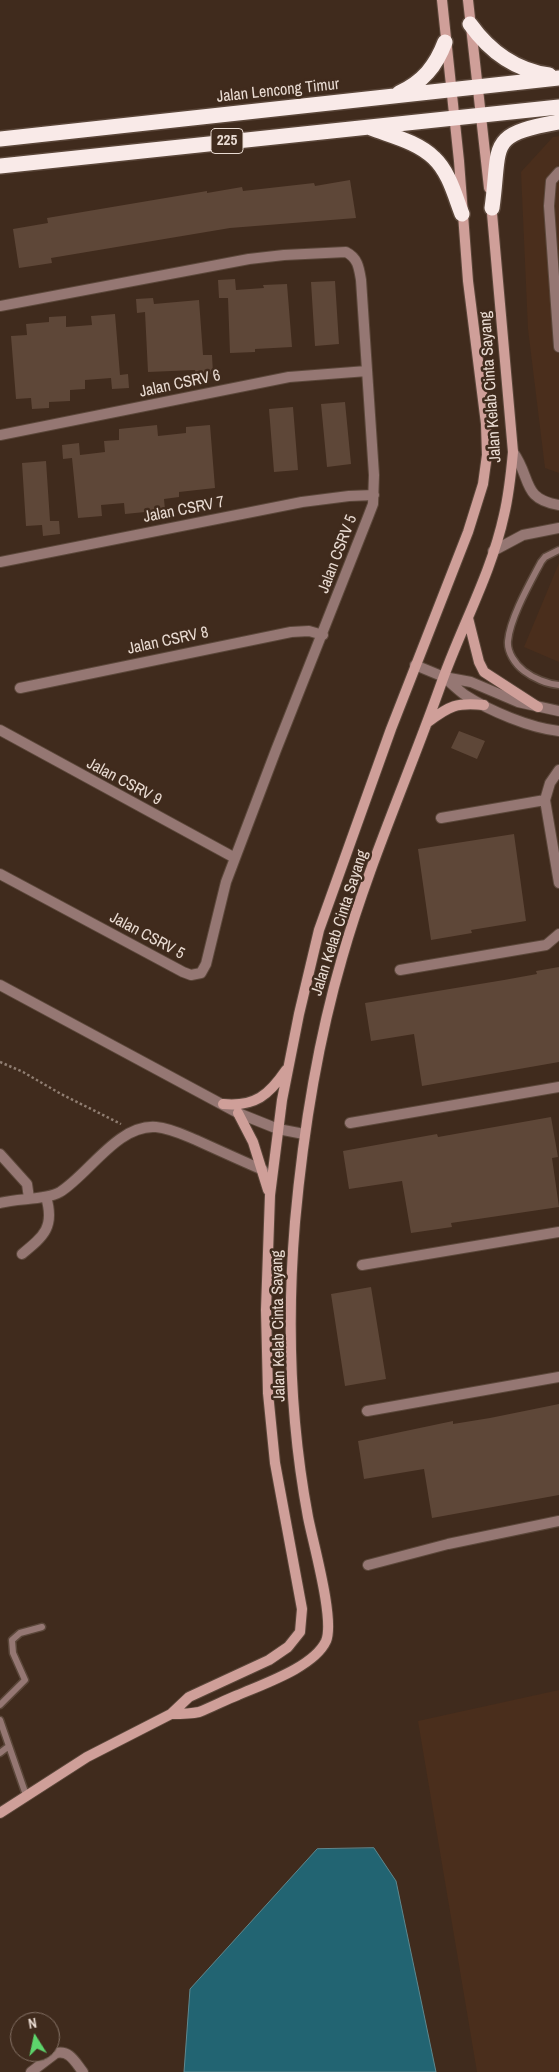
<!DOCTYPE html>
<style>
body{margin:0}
#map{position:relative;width:559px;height:2072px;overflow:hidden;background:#402b1d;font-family:"Archivo Narrow",sans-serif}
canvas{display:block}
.north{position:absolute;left:10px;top:2012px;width:50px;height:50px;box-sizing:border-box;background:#402b1d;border:1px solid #847165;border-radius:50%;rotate:350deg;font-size:14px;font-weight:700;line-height:20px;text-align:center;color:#e9dbd2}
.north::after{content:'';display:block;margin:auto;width:18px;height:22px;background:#5dd56c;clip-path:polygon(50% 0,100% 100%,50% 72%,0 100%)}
</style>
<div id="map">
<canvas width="559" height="2072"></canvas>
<div class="north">N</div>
</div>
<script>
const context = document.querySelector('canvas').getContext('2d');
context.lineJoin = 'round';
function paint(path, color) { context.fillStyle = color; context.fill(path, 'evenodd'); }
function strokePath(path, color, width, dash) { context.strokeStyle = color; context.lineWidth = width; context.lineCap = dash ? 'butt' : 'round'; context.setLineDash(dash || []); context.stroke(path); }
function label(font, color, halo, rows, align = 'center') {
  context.font = font + ' "Archivo Narrow",sans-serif'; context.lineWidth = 5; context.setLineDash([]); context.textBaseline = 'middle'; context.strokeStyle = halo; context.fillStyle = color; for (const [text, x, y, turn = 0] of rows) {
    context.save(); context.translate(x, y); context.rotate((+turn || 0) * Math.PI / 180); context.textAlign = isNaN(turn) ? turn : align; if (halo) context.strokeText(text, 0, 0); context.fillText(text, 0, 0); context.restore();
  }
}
const built = new Path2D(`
 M559,136V473L545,468L528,329L521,172L553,137Z
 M559,563V662L524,647Z
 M559,1690V2072H477L418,1721Z`);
const water = new Path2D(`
 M374,1848L396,1881L436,2072H184L190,1989L317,1849Z`);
const building = new Path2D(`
 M350,180L356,218L230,228L51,258L52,263L19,268L13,229L48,223L47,218L207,191V193L242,187L243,191L314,183L315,186Z
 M235,279L236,290L264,288L263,285L287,284L292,347L255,349V352L230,353L228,298H219L218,280Z
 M335,281L339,344L315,346L311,282Z
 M153,298L154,304L199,300L203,355H212L213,374L196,375L195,370L148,372L145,312L137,313L136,299Z
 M115,314L120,375L128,374L129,388L112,389L111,378L85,380V389L70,390V401L49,402V408L32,409L31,398L16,399L11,336L27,335L26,324L49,322V317L66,316V327L92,325L91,316Z
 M345,402L351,464L327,467L321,404Z
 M293,407L298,470L274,472L269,409Z
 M157,425L158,436L186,433V427L210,425L215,488L179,492V497L164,499L165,510L125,514L124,503L101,505L102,516L78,518L72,458L63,459L62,445L79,443L80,455L105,452L104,441L119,440V429Z
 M46,461L50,521H59L60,534L43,536L42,525L26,526L22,463Z
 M459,731L485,741L477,759L451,748Z
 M514,834L526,921L471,930L472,933L431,940L418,849Z
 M559,967V1062L422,1086L414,1034L371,1041L365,1003L504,980L537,974L536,971Z
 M551,1117L558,1157L552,1158L559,1207L451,1223L452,1227L411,1233L402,1181L349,1189L343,1151L437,1134L438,1137Z
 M371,1287L386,1379L345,1386L331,1294Z
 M559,1404V1495L432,1518L424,1469L364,1479L358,1441L453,1421V1424L490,1418Z`);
const path = new Path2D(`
 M0,1062L23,1072L61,1094L121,1124`);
const lane = new Path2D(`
 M559,550L545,557L541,562C530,583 510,618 508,641C507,652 515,664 524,671C533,678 547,684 559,685
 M0,1705L25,1680L13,1653L12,1640L20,1633L42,1627
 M0,1720L26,1795
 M0,1753L9,1746`);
const street = new Path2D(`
 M559,172L551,181L549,206L559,347
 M0,306L249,259L284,255L346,252C358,258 359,268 361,280L374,475L373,504L368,517L276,750L226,882L206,964L201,973L191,975L183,972L0,874
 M0,435L289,377L367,371
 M513,452C532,478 521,499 559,505
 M493,551L523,535L559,528
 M0,562L302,502L349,496L374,495
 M415,665L444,677L471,682L518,702L559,711
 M444,677C451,683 458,690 465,695C490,711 530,728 559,731
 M20,688L291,632L309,631L323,635
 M0,730L235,858
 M559,770L550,783L545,800L559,883
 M441,818L545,800
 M400,970L546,945L559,934
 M0,985L238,1113L278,1129L304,1134
 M350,1123L559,1087
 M0,1154L27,1184L29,1198
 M0,1203C18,1198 46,1200 60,1192C89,1174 118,1124 156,1127C170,1128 184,1135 196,1140C218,1150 240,1160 263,1170
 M22,1254C44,1236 55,1227 46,1197
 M362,1265L559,1232
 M367,1411L559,1377
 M368,1565L448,1544L559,1521
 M31,2072L56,2053C70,2050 75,2062 83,2072`);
const secondary = new Path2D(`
 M468,0L489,188
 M468,618L479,662L484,672L538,707
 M428,722C449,706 457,702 484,705
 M223,1104C255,1107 269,1095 286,1070
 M238,1113L253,1142L268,1190
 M171,1714C180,1714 190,1714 199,1712C212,1707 225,1700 238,1695C263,1684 314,1667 326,1641C335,1620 313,1543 308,1517C290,1421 287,1319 295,1222C303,1133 317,1044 342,958C368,866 408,777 440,687C460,629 491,575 504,515C509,494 511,474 513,452L491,202
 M0,1813L87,1757L171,1714L189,1697L269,1660L288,1647L300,1632L302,1609L275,1463L268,1393L266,1310L270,1195L282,1100L299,1014L319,930L391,729L468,532L483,484L487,455L486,424L468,281L459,161L442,0`);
const highway = new Path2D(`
 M470,24C490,52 515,70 549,75
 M399,93C423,82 436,66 445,42
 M371,128C392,136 418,142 434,158C449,172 455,196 462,214
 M0,139L559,78
 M0,166L559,107
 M492,208C501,143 486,135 559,122`);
const shields = [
 [227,141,32]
];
const shieldNames = [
 ["225",227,141]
];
const streetNames = [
 ["Jalan Lencong Timur",278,91,-6],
 ["Jalan CSRV 6",180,384,-12],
 ["Jalan Kelab Cinta Sayang",491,387,-94],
 ["Jalan CSRV 7",184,510,-11],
 ["Jalan CSRV 5",338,554,-69],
 ["Jalan CSRV 8",168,641,-12],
 ["Jalan CSRV 9",124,782,28],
 ["Jalan Kelab Cinta Sayang",340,923,-72],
 ["Jalan CSRV 5",147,936,28],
 ["Jalan Kelab Cinta Sayang",279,1326,-91]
];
paint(built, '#4a2e1c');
paint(water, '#226472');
strokePath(water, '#5e888f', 1);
paint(building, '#5e4738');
strokePath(lane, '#5b473a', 9);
strokePath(street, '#5b473a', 12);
strokePath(secondary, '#5b473a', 12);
strokePath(highway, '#5b473a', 18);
strokePath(path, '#8f7d71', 2.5, [2.5, 2.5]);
strokePath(lane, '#957773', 6);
strokePath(street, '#957773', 10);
strokePath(secondary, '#cf9f99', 10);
strokePath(highway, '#f9eae8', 15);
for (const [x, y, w] of shields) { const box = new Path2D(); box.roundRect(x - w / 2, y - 12.5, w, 25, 4); context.fillStyle = '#402b1d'; context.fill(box); strokePath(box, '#e9dbd2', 1); }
label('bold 15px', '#e9dbd2', null, shieldNames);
label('16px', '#e9dbd2', '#402b1d', streetNames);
</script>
